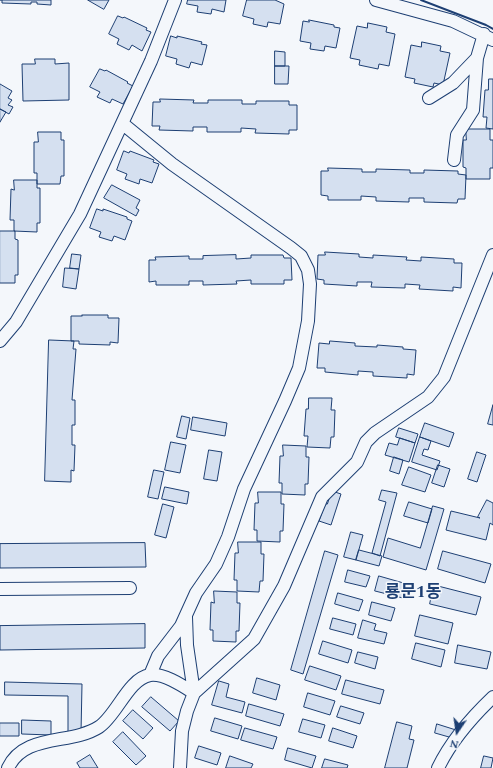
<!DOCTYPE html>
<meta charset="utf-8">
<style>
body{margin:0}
#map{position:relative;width:493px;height:768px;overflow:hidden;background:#f4f7fb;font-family:Spectral,serif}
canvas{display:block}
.north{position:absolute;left:437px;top:712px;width:40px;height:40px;-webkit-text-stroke:3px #f4f7fb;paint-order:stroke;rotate:193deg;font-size:11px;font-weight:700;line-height:16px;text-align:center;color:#1d3f73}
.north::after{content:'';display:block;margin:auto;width:14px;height:18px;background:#1d3f73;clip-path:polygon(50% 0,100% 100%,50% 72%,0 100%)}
</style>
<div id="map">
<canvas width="493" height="768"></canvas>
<div class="north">N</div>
</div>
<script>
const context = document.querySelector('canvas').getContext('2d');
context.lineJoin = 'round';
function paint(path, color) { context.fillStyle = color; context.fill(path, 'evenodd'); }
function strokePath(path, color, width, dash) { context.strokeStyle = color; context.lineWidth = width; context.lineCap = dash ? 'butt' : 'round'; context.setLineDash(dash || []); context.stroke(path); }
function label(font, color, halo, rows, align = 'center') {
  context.font = font + ' Spectral,"Noto Sans KR",serif'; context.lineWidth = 3; context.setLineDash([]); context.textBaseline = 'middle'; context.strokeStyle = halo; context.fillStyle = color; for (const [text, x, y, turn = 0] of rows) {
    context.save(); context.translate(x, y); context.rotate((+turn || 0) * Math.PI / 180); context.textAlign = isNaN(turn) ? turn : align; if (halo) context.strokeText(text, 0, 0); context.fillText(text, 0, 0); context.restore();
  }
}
const building = new Path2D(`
 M0,0H51V5L37,4V2H31V4L2,3V0Z
 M88,0H109L104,9Z
 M188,0H226L224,12L212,9L211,14L197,12L198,6L187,4Z
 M247,0H275L284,4L280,24L268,22L267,27L253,24L254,19L243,16Z
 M118,16L123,18L124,17L147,28L146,30L151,32L142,51L132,45L129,50L117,44L119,39L109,34Z
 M309,20L334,25V27L340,28L336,48L325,46L324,51L310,49L311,43L300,41L303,21L309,22Z
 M368,23L387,27L386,32L395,34L389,66L379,64L378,69L359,65L360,60L350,58L357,26L367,28Z
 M171,36L177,38V36L202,42L201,44L207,45L202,65L191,62L189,68L176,64L177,59L166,56Z
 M422,42L441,46L440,51L450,53L443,85L434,83L433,87L414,83L415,79L405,77L411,45L421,47Z
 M275,51L285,52V66H275Z
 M35,59H55V64L69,63V100L23,101L22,64H35Z
 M275,66H289L288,84H275Z
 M100,69L105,71L106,70L128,82L127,83L133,86L123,104L112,99L110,103L97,97L100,92L90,87Z
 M489,79H493V129L486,128L487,117H483L485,90H488Z
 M0,84L12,91L8,98L12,100L8,105L13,107L9,114L0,109Z
 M160,99L194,100L193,103H208V100H242V104H256V101H289V105H297V130H289V134L255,133L256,129L241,128V132H207V127H193V131L159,130L160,126H152L153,102H160Z
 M0,109L6,112L0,122Z
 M466,129H490V140H493V168H490V179H466V168L463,167V140H466Z
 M38,132H61V140H64V176H61L60,184H37V173H34V142H38Z
 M124,151L129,153L130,151L154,160L153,162L159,164L152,183L140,179L139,184L125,179L127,174L117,170Z
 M328,168L362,169V172H376V169L410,170V173H424V170L458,171V174L466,175L465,199H458L457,203L424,202V198H409V202L376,201V197L361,196V200H328V196L321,195V171H328Z
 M14,180H37V188H40V223H37V232L14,231V220H10L11,189L14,190Z
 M112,185L140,200L136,208L139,210L136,216L104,198Z
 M97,209L103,211V209L127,217V219L132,221L125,240L114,236L112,241L99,237L101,232L90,228Z
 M0,231H15V239L18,240V275H15V283H0Z
 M325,252L359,254V257L373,258V255L407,257L406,260L421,261V257L454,259V263H462L461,288L453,287V291L419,289L420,285L405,284V288L371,287L372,282H357V286L324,284V280L317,279L318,255H325Z
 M72,254L81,255L79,269L70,268Z
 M236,255V259L251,258V255H283L284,258H291L292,280H284V284H251V280L236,281L237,284L203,285V281H189V285H156V281L149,282V260H156L155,257L189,256V259H203V256Z
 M65,268L79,269L76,289L63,287Z
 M82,315H108V318H119L118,343L110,342V345L79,344V341H71V316H82Z
 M49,340L74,341L73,349H76L72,400H75V425H72V445H75L74,471L71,470V482L45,481Z
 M330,341L355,343V346L377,347V345L403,347V349L416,350L414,375L407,374V378L373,376V372L358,371V375L325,372V368H317L319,343L329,344Z
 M309,398H332L331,410H335L334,437H331L330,448L307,447L308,436H304L306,409H308Z
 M493,405V425L488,424Z
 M182,416L190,418L186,439L177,437Z
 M193,417L227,423L225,436L191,430Z
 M425,423L454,433L449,447L420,437Z
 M399,428L418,434L415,443L396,437Z
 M420,437L431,441L428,450L424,449L422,455L440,461L437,470L412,462Z
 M400,438L415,443L409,462L385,455L389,443L397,445Z
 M171,442L186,445L180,473L165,470Z
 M283,445L306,446V457H309L308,484H305V495L282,494V483H279L280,456H283Z
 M209,450L222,452L217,481L204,479Z
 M477,452L486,455L477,482L468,479Z
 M394,457L403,460L399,474L390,471Z
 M438,465L450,469L444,487L432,483Z
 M409,467L431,475L425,492L402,485Z
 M154,470L164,472L158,499L148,497Z
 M165,487L189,492L187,504L162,499Z
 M382,490L397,493L380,556L372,553L386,502L379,500Z
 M332,491L341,494L331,525L319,521L325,504H327Z
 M258,492H281V504H284L283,531H280V542L257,541V530H254L255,503H258Z
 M487,500L493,503V525L490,523L486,540L446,530L451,511L480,518L478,517Z
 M409,502L432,509L428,523L404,516Z
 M163,504L174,507L166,538L155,535Z
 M433,506L444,509L426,570L383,557L388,538L420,548Z
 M351,532L363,535L356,560L344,557Z
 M238,542H261V554H264L263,581H260L259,592L237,591V580H234L235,553H238Z
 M145,543L146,567L0,568V544Z
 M359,550L382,556L379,566L356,560Z
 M325,551L338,555L303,674L291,670Z
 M443,551L491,564L485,583L438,569Z
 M348,570L370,576L366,587L345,582Z
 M379,576L407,584L403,598L375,591Z
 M434,585L481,597L476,615L430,604Z
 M214,591L237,592V603H240L239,631H236V642L213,641V630H210L211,602L214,603Z
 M338,593L363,600L359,611L335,604Z
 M372,602L395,608L391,621L369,615Z
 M420,615L453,623L448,644L415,636Z
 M333,618L356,624L353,635L330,629Z
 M363,620L376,624L374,630L387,633L384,644L358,638Z
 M145,624V648L0,650V626Z
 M323,641L352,650L348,663L319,654Z
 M416,643L445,650L441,667L412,659Z
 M458,645L491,652L487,669L455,663Z
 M358,652L378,657L375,669L355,663Z
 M310,666L341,676L336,690L305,680Z
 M257,678L280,685L276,700L253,693Z
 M346,680L384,690L380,704L342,694Z
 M219,681L229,684L226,697L245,702L242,713L212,705Z
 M5,682L82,684L81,733L68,732V696L5,695Z
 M308,693L335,701L330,715L304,707Z
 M151,697L179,721L170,731L142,707Z
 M249,704L284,714L280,726L246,716Z
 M341,706L364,713L360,724L337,717Z
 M133,710L153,728L143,739L123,721Z
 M215,718L242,726L238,739L211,731Z
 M303,719L325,725L321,738L299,732Z
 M22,720L51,721V735L22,734Z
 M397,722L412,726L409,739L414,740L407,768H385Z
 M0,723H19V736H0Z
 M437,724L456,730L449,737L435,733Z
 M245,728L277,737L273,749L241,740Z
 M333,728L357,736L353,748L329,741Z
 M123,732L146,756L136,765L113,742Z
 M199,746L221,753L217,765L195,758Z
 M288,748L316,756L312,768L285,760Z
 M90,755L98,768H80L77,763Z
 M230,756L253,764L251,768H226Z
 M484,756L493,758L491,768H481Z
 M325,759L348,765L347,768H322Z`);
const minor = new Path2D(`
 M376,0L453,21L493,40
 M429,98L453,83L477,58
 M123,124L172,164L291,248L301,256L308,270L310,284L308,321L299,368L285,401L244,489L228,537L216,564L196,593L181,626L158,656L150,675
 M454,160L457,135L473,110L477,58L484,34
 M0,341L16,322L80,214L151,61L175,0
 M0,589L130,588
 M186,617L187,645L194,693
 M8,768C24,733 71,745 99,727C117,715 128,679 150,675C164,673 183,686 194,693
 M180,768L182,731L187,711L194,693L254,639L284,586L322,497L357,462L366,442L375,433L428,397L444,377L493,255
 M438,768C451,741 472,717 493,697`);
const wall = new Path2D(`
 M421,0L486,25L493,29`);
const quarterNames = [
 ["룡문1동",413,594]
];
paint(building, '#d5e0f0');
strokePath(building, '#1d3f73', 1);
strokePath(minor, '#1d3f73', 14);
strokePath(minor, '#f4f7fb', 12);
strokePath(wall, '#1d3f73', 2);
label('bold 17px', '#1d3f73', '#f4f7fb', quarterNames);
</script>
